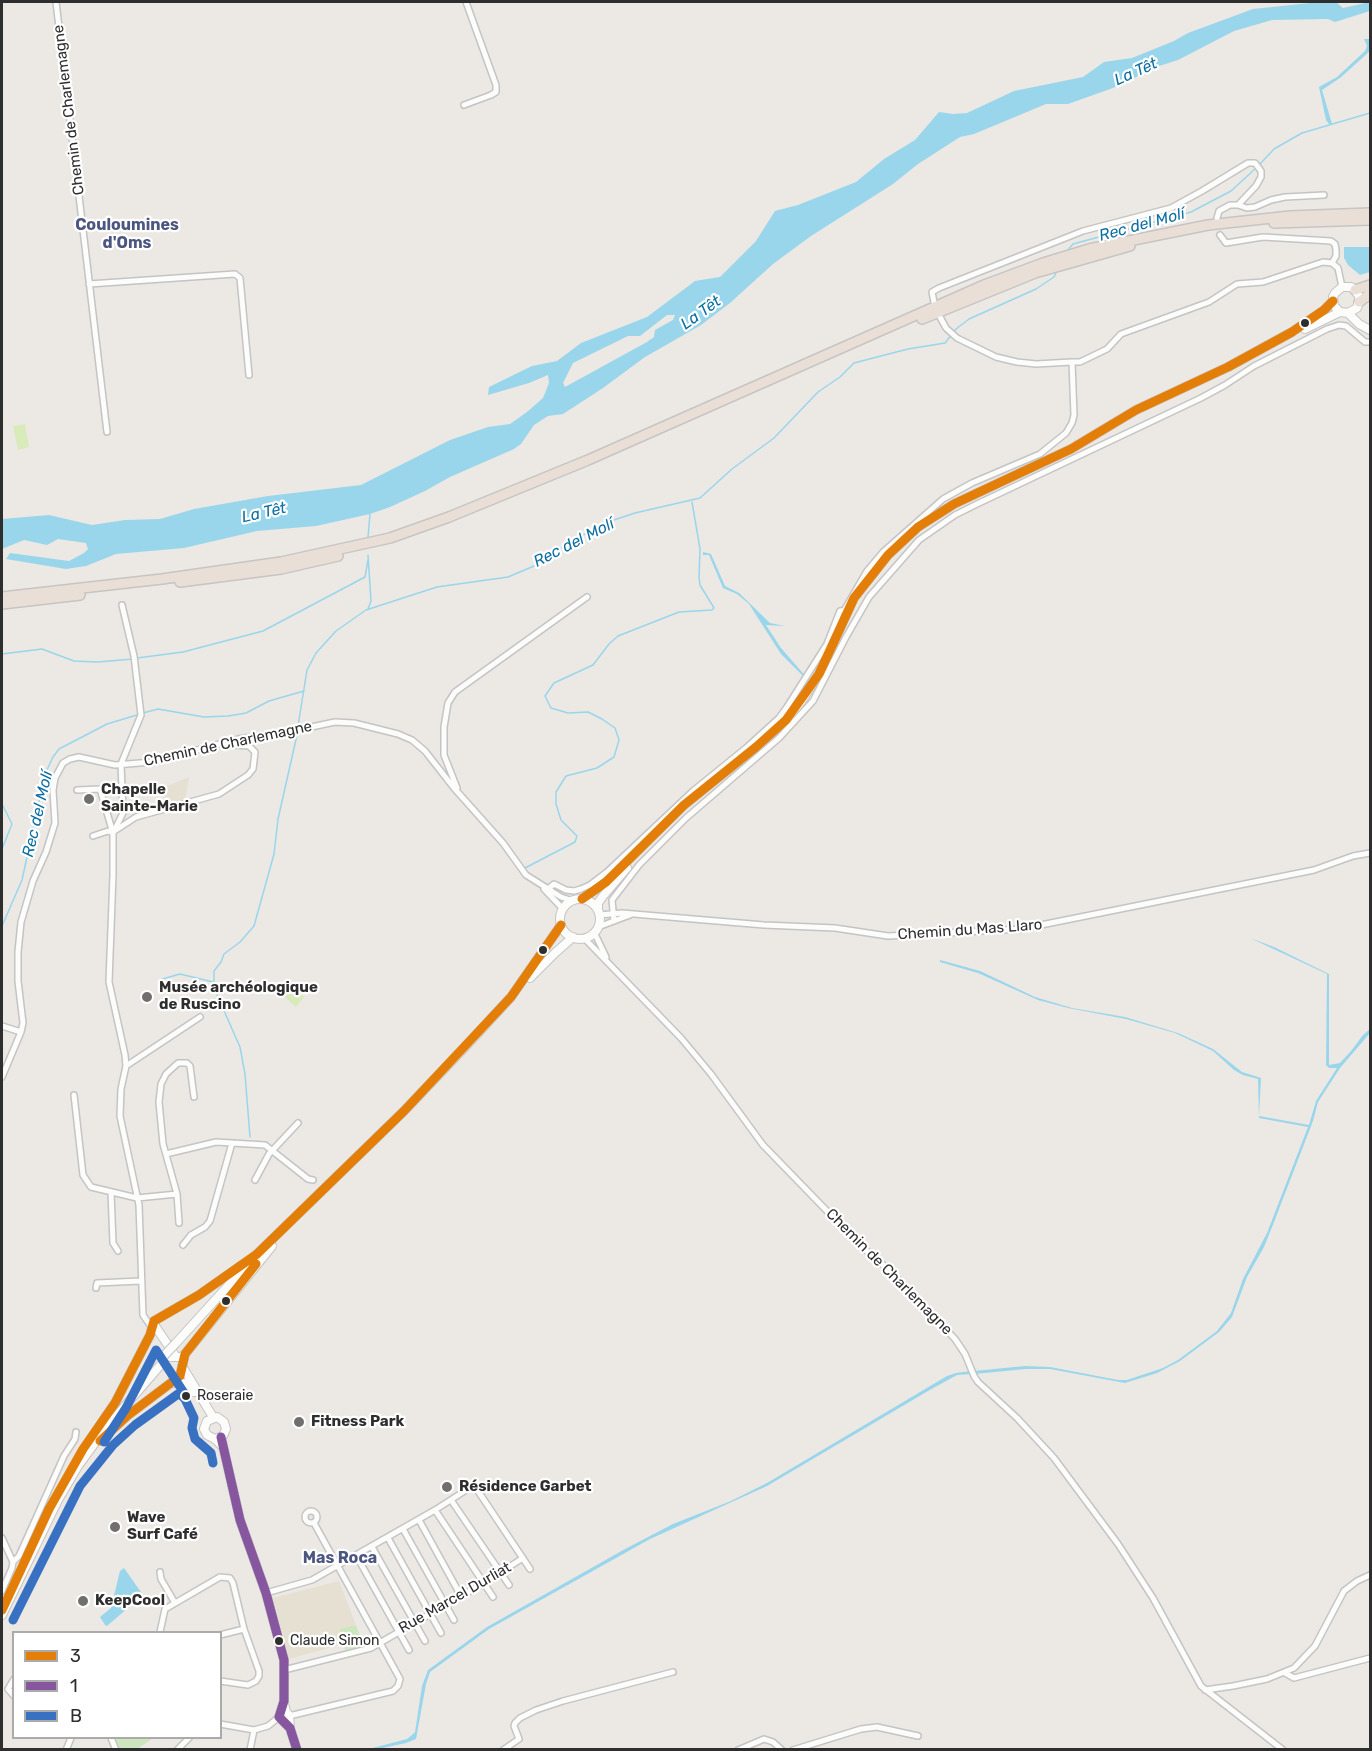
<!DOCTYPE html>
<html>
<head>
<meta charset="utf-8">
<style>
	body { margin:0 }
	#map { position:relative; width:1372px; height:1751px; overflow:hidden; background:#ece8e4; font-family:Rubik,sans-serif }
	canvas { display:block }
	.frame { position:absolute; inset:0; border:3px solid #2e2e2e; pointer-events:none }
	.legend { position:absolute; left:12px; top:1631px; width:210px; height:108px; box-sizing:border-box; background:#fff; border:2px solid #ababab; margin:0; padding:8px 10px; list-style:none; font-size:18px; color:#2e2e2e }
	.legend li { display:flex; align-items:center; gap:12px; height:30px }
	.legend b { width:30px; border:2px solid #ababab }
</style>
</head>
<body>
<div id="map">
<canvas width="1372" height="1751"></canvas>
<div class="frame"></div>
<ul class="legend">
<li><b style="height:8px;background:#e37f08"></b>3</li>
<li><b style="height:8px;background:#86569e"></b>1</li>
<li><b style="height:8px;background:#3871c2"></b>B</li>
</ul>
</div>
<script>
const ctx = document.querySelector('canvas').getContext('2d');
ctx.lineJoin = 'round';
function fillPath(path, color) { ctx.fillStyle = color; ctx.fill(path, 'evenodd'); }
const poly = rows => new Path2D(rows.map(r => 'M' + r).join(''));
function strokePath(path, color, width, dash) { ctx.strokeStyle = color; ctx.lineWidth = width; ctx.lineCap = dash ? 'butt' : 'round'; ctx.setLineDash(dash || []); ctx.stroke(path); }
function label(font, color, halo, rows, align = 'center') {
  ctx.font = font + ' Rubik,sans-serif'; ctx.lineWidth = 4.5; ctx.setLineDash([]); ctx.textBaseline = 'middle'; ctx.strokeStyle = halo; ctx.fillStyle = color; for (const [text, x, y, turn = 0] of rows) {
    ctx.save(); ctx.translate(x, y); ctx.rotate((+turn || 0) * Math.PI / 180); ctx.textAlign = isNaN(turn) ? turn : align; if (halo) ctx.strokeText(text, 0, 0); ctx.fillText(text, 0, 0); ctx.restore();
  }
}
fillPath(poly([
	[189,777,185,801,167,806,164,804,165,787],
	[339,1581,356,1625,339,1629,343,1644,289,1659,273,1598]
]), '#e6e0d3');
fillPath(poly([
	[356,1625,364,1646,345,1650,339,1629],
	[115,1738,153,1738,136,1750,119,1749]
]), '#cee6be');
fillPath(poly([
	[25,424,29,447,18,450,13,426],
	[286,982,304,997,296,1007,278,991]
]), '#d9eabb');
fillPath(poly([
	[1320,2,1336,2,1343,8,1370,2,1370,11,1335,22,1328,19,1272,20,1234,31,1178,60,1159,66,1113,88,1068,104,1046,104,974,134,960,137,918,164,893,184,811,236,773,264,730,303,701,325,645,357,603,388,563,414,548,416,534,425,521,444,514,449,450,477,425,491,390,507,370,514,316,526,257,531,184,548,116,554,86,566,66,569,6,559,10,553,69,561,84,553,88,549,86,543,58,539,47,545,24,540,2,549,2,519,49,515,92,525,125,520,160,519,194,509,268,496,361,485,450,440,488,427,510,424,527,412,543,398,549,383,548,375,529,383,488,395,489,387,532,366,557,361,581,343,647,317,695,281,720,277,756,241,775,211,798,205,856,182,884,159,915,140,939,112,953,114,967,113,1014,91,1083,77,1104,62,1132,58,1174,41,1188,33,1253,9],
	[667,315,675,315,673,320,655,330,654,337,647,342,565,387,563,383,573,363,628,336,640,336],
	[1364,39,1369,39,1370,51,1340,78,1322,90,1332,124,1329,124,1326,120,1319,87,1337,77,1365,51,1367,46],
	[1344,247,1370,247,1370,272,1360,275,1348,265,1344,258],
	[703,552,711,554,725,586,739,593,770,623,785,626,766,625,781,648,808,679,807,680,781,654,749,604,737,594,723,588,709,555,703,555],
	[1250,938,1274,947,1329,974,1329,1065,1340,1063,1351,1051,1363,1035,1370,1029,1370,1033,1340,1068,1318,1102,1313,1121,1274,1222,1264,1247,1247,1277,1232,1317,1219,1332,1180,1361,1157,1373,1125,1383,1050,1369,1026,1369,974,1374,974,1371,1025,1366,1050,1367,1118,1380,1127,1380,1163,1368,1178,1360,1217,1331,1231,1313,1243,1279,1267,1233,1308,1127,1259,1118,1258,1079,1243,1075,1234,1070,1213,1051,1175,1033,1126,1019,1068,1008,1038,1000,978,973,940,962,940,960,980,971,1035,997,1072,1008,1125,1017,1178,1033,1213,1049,1242,1072,1261,1078,1259,1116,1309,1125,1316,1101,1337,1068,1329,1068,1326,1065,1327,974],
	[971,1371,972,1374,957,1375,928,1391,767,1486,650,1539,489,1629,430,1672,426,1684,416,1739,406,1743,378,1749,365,1750,407,1739,412,1735,415,1732,422,1686,428,1670,487,1627,625,1549,673,1524,731,1501,767,1483,947,1376,956,1373],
	[124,1568,143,1595,107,1626,105,1625,100,1617,111,1608,120,1571]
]), '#99d6ec');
strokePath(poly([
	[1259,165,1274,149,1302,133,1370,113],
	[1068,250,1073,244,1191,212,1231,191,1256,168],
	[368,537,370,514],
	[368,555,371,601,368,609],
	[2,654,42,649,74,661,97,662,133,659],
	[137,658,183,652,263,631,365,577,368,560],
	[143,713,158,709,204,717,228,716,246,713,269,701,304,691],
	[298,726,307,670,316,653,336,631,366,610,437,587,508,577,534,566,575,539,614,520,635,513,700,498,732,469,774,438,818,392,840,377,854,363,908,349,945,343,956,329,969,319,1036,289,1054,277,1056,273],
	[2,804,12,824,2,849],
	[525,868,575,842,577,836,561,820,556,804,556,792,566,776,597,768,614,757,619,740,615,728,602,719,588,712,568,713,551,708,545,696,554,683,593,665,609,644,618,636,679,612,712,610,714,608,700,585,699,578,700,549,692,502],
	[2,926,22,880,45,774,53,757,59,749,107,724,137,715],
	[159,980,180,974,213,982],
	[250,1137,245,1074,240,1047,214,988,214,971,221,962,224,954,240,942,254,926,274,854,278,819,297,735]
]), '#99d6ec', 1.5);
const street = poly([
	[56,2,107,432],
	[464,105,491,95,496,92,496,85,466,2],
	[1238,205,1247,208,1255,207,1271,200,1285,197,1324,195],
	[1220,235,1226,243,1263,237,1331,241,1335,244,1336,250,1336,256,1332,263],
	[89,284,235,274,240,278,249,375],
	[934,302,932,292,939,288,1083,231,1171,208,1202,191,1248,163,1255,163,1261,171,1261,177,1256,186,1238,205,1230,205,1219,211,1217,218],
	[940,317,946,328,957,338,996,357,1017,362,1036,364,1072,362],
	[845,609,867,571,883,552,943,499,972,483,1040,454,1066,433,1072,423,1074,415,1072,362,1080,362,1107,349,1121,334,1209,302,1237,284,1263,282,1323,262,1332,263,1338,268,1342,287],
	[457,788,444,755,444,727,448,703,455,692,587,597],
	[77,790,100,789,113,833,113,875,109,982,125,1055,126,1066,121,1089,120,1116,139,1205,143,1315,152,1328],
	[116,830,136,817,219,794,248,775,253,769,255,752,249,746,232,745,230,741],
	[113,833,123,813,121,764,141,715,134,656,122,605],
	[93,836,108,831,113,833],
	[544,889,563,909],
	[547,890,554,884,566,890,574,891,581,889,590,885,607,872,693,791,746,748,779,718,787,707,827,644,840,611,847,610],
	[599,915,622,913,764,925,835,928,888,936,1021,929,1314,870,1353,856,1370,853],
	[614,921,612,900,639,865,686,818,779,738,813,701,846,637,869,597,919,540,955,515,977,504,1201,398,1225,385,1254,366,1327,329,1339,325,1346,326,1365,342,1370,342],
	[598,927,630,915],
	[594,932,606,957],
	[584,938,681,1038,711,1074,763,1145,859,1244,890,1271,955,1339,965,1354,974,1376,978,1382,1017,1418,1054,1458,1118,1544,1153,1598,1201,1686,1283,1750],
	[2,1026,21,1032],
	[126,1066,200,1017],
	[2,1077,21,1032,23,1023,18,981,18,952,21,922,33,881,46,852,55,823,53,790,55,778,63,763,70,759,79,757,115,765,152,762,238,739,297,730,335,722,354,723,398,734,412,740,425,751,454,788,503,843,526,875,561,897,573,901],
	[74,1095,83,1175,91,1187,137,1198,177,1194],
	[166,1154,216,1142,265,1145,308,1179,313,1180],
	[255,1180,269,1154,298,1123],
	[111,1192,113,1243,118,1251],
	[179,1223,177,1194,163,1144,159,1102,161,1084,166,1074,178,1063,187,1063,190,1066,194,1097],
	[183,1245,191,1235,205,1227,210,1221,232,1143],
	[96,1288,97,1283,141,1281],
	[451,1500,509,1585],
	[435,1510,493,1597],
	'305 1517a6 6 0 1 1 12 0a6 6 0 1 1-12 0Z',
	[419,1520,461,1596],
	[403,1529,454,1620],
	[2,1538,13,1562,12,1568,2,1591],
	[388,1538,441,1633],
	[372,1547,425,1641],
	[356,1555,409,1650],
	[13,1562,19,1556,64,1456,75,1439,76,1432],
	[160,1572,161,1579,175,1603],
	[266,1593,312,1580,435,1510,474,1485,530,1569],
	[160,1632,165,1609,220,1577,230,1578,233,1583,244,1629,259,1671,259,1676,256,1681,248,1685,220,1681],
	[220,1635,244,1629],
	[284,1670,371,1648,484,1583,523,1558],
	[1285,1673,1294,1678,1370,1658],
	[14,1679,8,1689,14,1696],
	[1205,1690,1233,1686,1267,1679,1294,1668,1315,1646,1344,1591,1357,1581,1370,1575],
	[289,1716,393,1691,398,1686,400,1679,314,1523],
	[220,1724,254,1730,268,1726,279,1717],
	[111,1738,116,1750],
	[66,1750,71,1738],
	[177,1750,189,1738],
	[250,1750,254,1730],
	[503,1750,519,1739,514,1726,515,1723,520,1718,536,1710,563,1701,673,1672],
	[738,1750,764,1739,773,1742,782,1750],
	[793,1750,861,1729,877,1727,918,1736]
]);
const secondary = poly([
	[1348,313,1357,308,1360,298,1355,290,1351,287,1342,287,1335,293,1333,297,1334,306,1340,312,1348,313,1359,324,1370,330],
	[1305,329,1340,312],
	[582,899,606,882,684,805,756,747,786,720,800,703,819,674,854,598,888,555,918,527,954,504,1071,449,1136,410,1228,367,1292,332,1324,310,1333,301],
	'560 919a20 20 0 1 1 40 0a20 20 0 1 1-40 0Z',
	[598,910,598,903,603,896,627,868],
	[530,978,555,953,573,937],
	[153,1323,174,1354],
	[176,1343,257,1254,404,1111,467,1045,511,997,561,925],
	[171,1357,181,1357,185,1354,272,1246],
	[182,1366,213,1417],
	[173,1383,180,1382,187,1384,194,1392],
	[221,1437,240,1520,266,1593,284,1660,284,1701,279,1717,290,1728],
	[103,1438,127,1416,180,1376,185,1354],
	[215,1439,223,1436,226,1429,224,1422,217,1417,207,1421,204,1429,207,1435,215,1439,222,1446],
	[90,1440,115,1403,150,1335,154,1321,199,1295,242,1265],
	[2,1615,58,1500,78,1466,106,1428,164,1361],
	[284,1703,286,1712,289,1715,290,1728,297,1750]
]);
const highway = poly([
	[1274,223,1370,220],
	[1355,290,1370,285],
	[1359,302,1370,294],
	[922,319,1035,273,1130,246],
	[180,582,281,569,338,556],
	[2,597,162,579,281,562,390,538,449,517,588,460,984,285,1043,263,1089,249,1208,225,1290,216,1370,213],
	[2,604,80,595]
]);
strokePath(street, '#c5c4c5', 8);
strokePath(secondary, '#c5c4c5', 10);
strokePath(highway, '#c6c5c4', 12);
strokePath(street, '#fcfcfb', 5);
strokePath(secondary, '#fcfcfb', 8);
strokePath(highway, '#eadfd6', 9);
const secondaryBridge = poly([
	[161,1359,176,1343]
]);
strokePath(secondaryBridge, '#c5c4c5', 10, []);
strokePath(secondaryBridge, '#fcfcfb', 8);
strokePath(poly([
	[582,899,606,882,684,805,756,747,786,720,819,674,854,598,888,555,918,527,954,504,1071,449,1136,410,1228,367,1292,332,1324,310,1333,301],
	[100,1441,127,1416,180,1376,185,1354,256,1264],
	[2,1610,49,1509,83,1449,115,1403,150,1335,154,1321,199,1295,257,1254,404,1111,511,997,561,925]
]), '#e37f08', 9);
strokePath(poly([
	[221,1437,240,1520,266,1593,284,1660,284,1701,279,1717,290,1728,297,1750]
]), '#86569e', 9);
strokePath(poly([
	[104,1442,126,1408,156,1350,186,1396],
	[13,1620,80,1486,113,1445,135,1425,178,1394,181,1395,185,1399,194,1418,192,1428,195,1439,211,1453,213,1463]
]), '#3871c2', 9);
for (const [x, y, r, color] of [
	[1305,323,5,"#2e2e2e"],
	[89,799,6,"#706f6e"],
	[543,950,5,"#2e2e2e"],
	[147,997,6,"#706f6e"],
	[226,1301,5,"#2e2e2e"],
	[186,1396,5,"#2e2e2e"],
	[299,1422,6,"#706f6e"],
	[447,1487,6,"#706f6e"],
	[115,1527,6,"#706f6e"],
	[83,1601,6,"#706f6e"],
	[279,1641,5,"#2e2e2e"]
]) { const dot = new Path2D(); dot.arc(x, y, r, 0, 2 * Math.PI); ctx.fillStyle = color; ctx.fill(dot); strokePath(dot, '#fff', 2); }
label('14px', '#2e2e2e', '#fff', [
	["Roseraie",197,1396],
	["Claude Simon",290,1641]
], 'left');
label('15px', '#2e2e2e', '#fff', [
	["Chemin de Charlemagne",69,110,-97],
	["Chemin de Charlemagne",228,744,-12],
	["Chemin du Mas Llaro",970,930,-4],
	["Chemin de Charlemagne",889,1272,45],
	["Rue Marcel Durliat",455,1598,-30]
]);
label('bold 15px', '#2e2e2e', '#fff', [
	["Chapelle",101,790],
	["Sainte-Marie",101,807],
	["Musée archéologique",159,988],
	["de Ruscino",159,1005],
	["Fitness Park",311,1422],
	["Résidence Garbet",459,1487],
	["Wave",127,1518],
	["Surf Café",127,1535],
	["KeepCool",95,1601]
], 'left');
label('italic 16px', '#0d6fa3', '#fff', [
	["La Têt",1136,72,-24],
	["Rec del Molí",1142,225,-15],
	["La Têt",701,313,-36],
	["La Têt",264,513,-13],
	["Rec del Molí",574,543,-27],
	["Rec del Molí",38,814,-77]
]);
label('bold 16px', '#4d5680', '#fff', [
	["Couloumines",127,225],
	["d'Oms",127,243],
	["Mas Roca",340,1558]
]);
</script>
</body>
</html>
